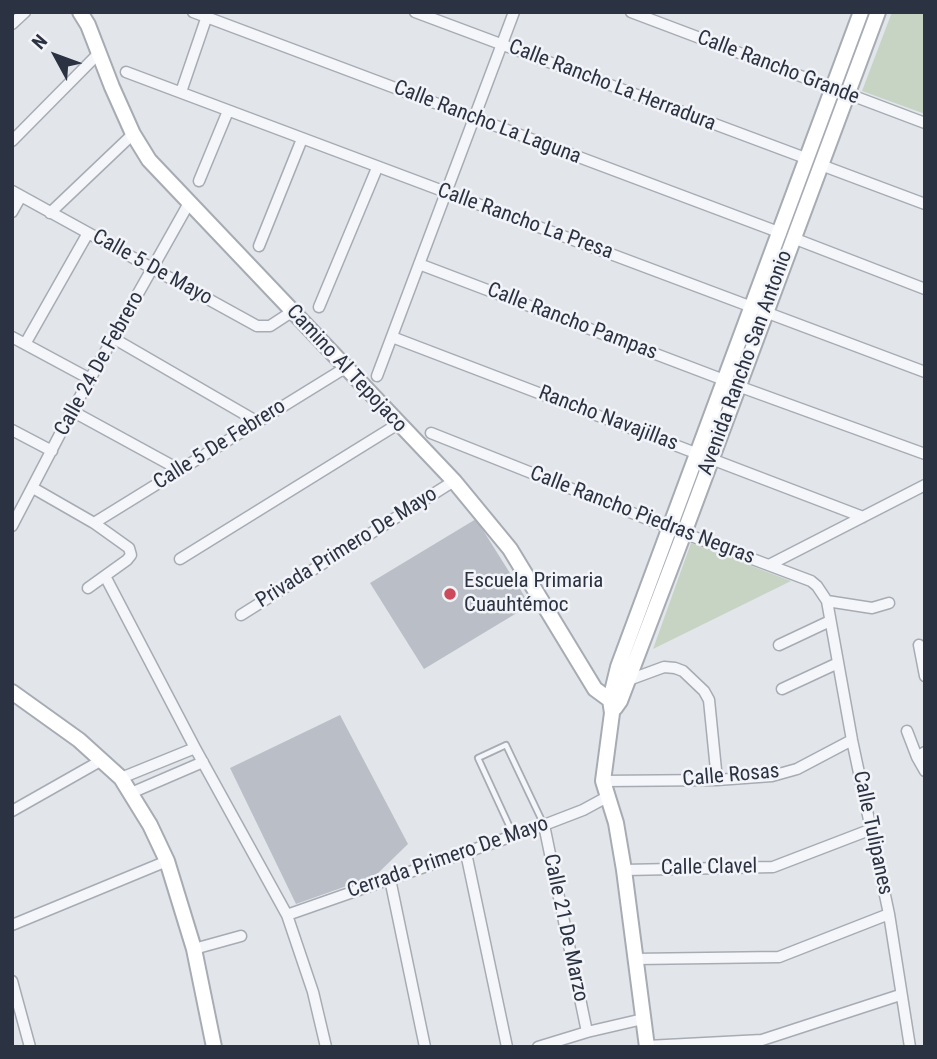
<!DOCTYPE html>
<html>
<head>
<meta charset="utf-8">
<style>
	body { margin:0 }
	#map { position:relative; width:937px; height:1059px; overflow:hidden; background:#e2e5ea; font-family:"Roboto Condensed",sans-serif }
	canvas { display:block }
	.frame { position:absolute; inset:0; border:14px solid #2b3242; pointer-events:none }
	.north { position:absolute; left:21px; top:21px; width:70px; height:70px; -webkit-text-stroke:5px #f2f4f8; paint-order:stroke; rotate:311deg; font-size:19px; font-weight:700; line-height:28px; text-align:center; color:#2b3242 }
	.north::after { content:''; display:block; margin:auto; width:24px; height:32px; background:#2b3242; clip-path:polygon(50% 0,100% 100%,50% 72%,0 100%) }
</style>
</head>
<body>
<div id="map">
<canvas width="937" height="1059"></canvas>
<div class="frame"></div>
<div class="north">N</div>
</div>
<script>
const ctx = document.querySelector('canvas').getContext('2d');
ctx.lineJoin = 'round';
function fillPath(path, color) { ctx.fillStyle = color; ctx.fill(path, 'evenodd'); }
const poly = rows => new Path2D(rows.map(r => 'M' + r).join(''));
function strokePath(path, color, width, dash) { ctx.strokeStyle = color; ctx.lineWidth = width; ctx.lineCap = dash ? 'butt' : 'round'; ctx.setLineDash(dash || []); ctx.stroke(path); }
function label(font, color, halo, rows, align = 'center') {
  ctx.font = font + ' "Roboto Condensed",sans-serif'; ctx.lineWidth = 5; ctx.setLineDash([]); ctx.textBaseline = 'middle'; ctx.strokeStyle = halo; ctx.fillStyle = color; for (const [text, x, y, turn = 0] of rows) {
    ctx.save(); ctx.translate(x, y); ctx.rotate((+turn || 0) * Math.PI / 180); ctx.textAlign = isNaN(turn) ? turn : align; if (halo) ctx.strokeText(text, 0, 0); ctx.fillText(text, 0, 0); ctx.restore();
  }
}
fillPath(poly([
	[892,12,925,12,925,114,862,91],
	[691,543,791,581,653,649]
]), '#c7d4c4');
fillPath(poly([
	[476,519,530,605,424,669,370,583],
	[340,715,408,844,375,876,296,904,230,768]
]), '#babec7');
const lane = poly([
	[513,834,478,758,506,745,543,823]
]);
const street = poly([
	[193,12,781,233],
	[415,12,808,159],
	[631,12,925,123],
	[12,24,25,12],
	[126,72,925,372],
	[181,92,208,13],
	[12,141,99,53],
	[821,165,925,204],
	[199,181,228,111],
	[12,191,257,326,270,326,293,311],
	[12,212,21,196],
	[50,213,133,134],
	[793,238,925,289],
	[259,246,302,139],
	[419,264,724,380],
	[319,307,377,168],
	[12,337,90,379],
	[392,337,863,517],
	[113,338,258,422],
	[25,344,88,233],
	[377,376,514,12],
	[738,386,925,454],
	[72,411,180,470],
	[12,430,52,451],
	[431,433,670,528,811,581,817,586,827,601,852,740,889,914,910,1047],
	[33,488,94,523,129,548,131,555,127,560,88,588],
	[94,523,345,368],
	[12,526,72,411,189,203],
	[180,559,398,424],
	[769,565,925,485],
	[105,576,195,748,287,915,313,992,326,1047],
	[827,601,872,608,889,603],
	[241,615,454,481],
	[779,645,830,621],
	[919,645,925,676],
	[626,681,664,667,675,668,683,671,704,691,709,700,717,780],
	[782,689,838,663],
	[907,731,917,757,925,752],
	[917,757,925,771],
	[121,778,195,748],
	[603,781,717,780,772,776,797,769,852,740],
	[131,793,203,762],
	[12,811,102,760],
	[544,825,587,1032],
	[466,853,507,1047],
	[624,870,773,867,872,829],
	[390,879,425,1047],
	[287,915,544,825,583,810,607,797],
	[12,925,167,861],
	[194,949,241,936],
	[635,959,779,957,889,914],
	[12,981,30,1047],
	[647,1046,762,1040,900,995],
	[538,1047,587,1032,643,1019]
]);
const secondary = poly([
	[80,12,88,25,112,87,133,134,149,160,454,481,510,549,595,689,610,700,618,701],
	[12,692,79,740,121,778,150,825,167,861,194,949,214,1047],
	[615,708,620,701,684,533,878,12],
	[647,1047,624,870,616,823,603,781,612,713,610,700,618,667,861,12]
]);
strokePath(lane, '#a7acb4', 8);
strokePath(street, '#a7acb4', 13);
strokePath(secondary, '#a7acb4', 18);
strokePath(lane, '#f5f6f9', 4.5);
strokePath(street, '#f5f6f9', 10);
strokePath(secondary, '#fff', 14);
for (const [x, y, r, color] of [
	[450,594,7,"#cb4b5a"]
]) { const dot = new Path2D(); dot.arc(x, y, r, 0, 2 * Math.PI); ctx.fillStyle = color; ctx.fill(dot); strokePath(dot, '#f2f4f8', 2.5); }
label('21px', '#2b3242', '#f2f4f8', [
	["Calle Rancho Grande",778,68,21],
	["Calle Rancho La Herradura",612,86,21],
	["Calle Rancho La Laguna",487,123,21],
	["Calle Rancho La Presa",525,222,20],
	["Calle 5 De Mayo",152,268,29],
	["Calle Rancho Pampas",572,322,21],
	["Avenida Rancho San Antonio",746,363,-70],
	["Calle 24 De Febrero",100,364,-61],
	["Camino Al Tepojaco",346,369,47],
	["Rancho Navajillas",608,419,21],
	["Calle 5 De Febrero",220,445,-32],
	["Calle Rancho Piedras Negras",642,516,21],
	["Privada Primero De Mayo",347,548,-32],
	["Calle Rosas",731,776,-5],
	["Calle Tulipanes",872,833,78],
	["Cerrada Primero De Mayo",448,858,-19],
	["Calle Clavel",709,868,-1],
	["Calle 21 De Marzo",565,928,78]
]);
label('21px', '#2b3242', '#f2f4f8', [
	["Escuela Primaria",464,582],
	["Cuauhtémoc",464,606]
], 'left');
</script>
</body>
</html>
